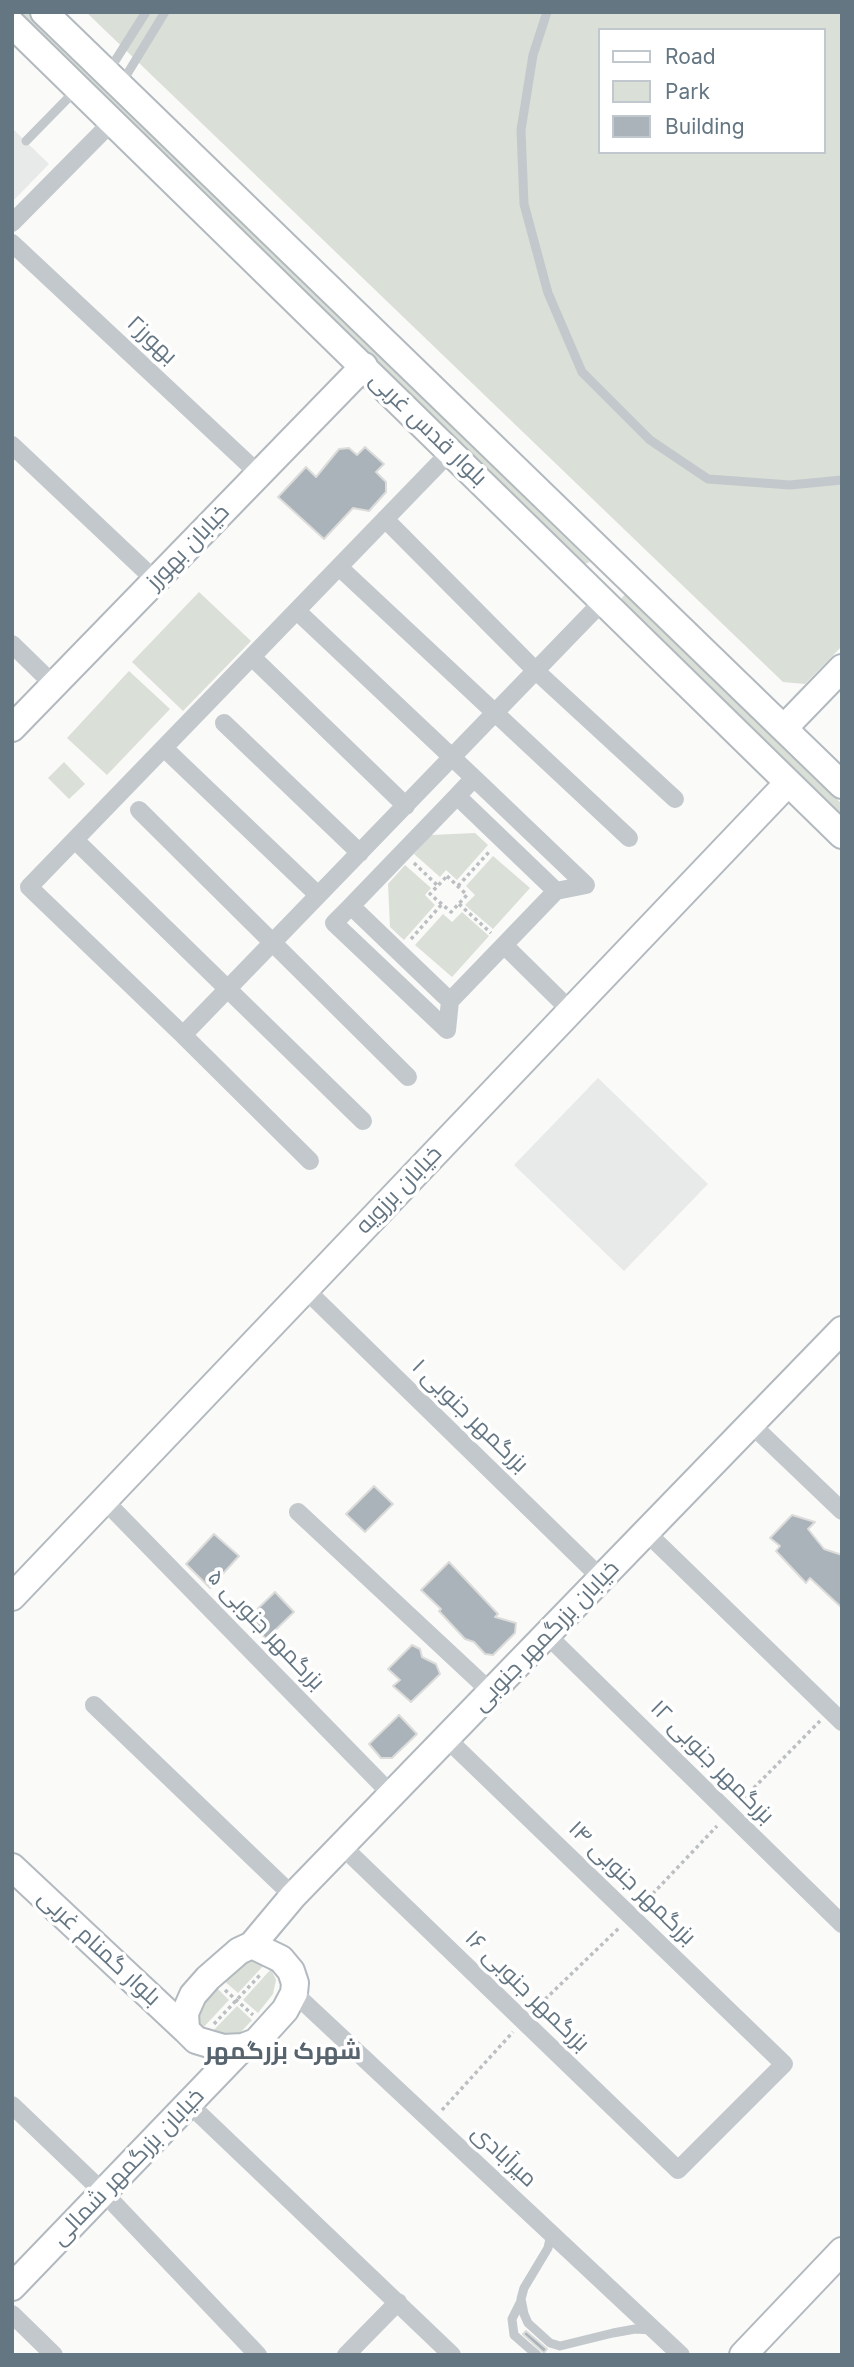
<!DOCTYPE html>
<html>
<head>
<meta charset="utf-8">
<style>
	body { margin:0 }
	#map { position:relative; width:854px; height:2367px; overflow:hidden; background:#fafaf8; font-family:Inter,sans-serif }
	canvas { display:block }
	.frame { position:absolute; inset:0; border:14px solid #657683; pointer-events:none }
	.legend { position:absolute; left:598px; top:28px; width:228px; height:126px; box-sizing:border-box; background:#fff; border:2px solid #c1c8cd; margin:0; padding:9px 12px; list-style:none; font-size:21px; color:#657683 }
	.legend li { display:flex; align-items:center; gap:14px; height:35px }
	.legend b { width:35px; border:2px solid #c1c8cd }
</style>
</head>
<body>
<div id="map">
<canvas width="854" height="2367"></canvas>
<div class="frame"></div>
<ul class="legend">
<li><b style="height:9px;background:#fff"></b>Road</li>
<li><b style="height:19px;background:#dadfd7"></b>Park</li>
<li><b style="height:19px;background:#aab3b9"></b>Building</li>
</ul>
</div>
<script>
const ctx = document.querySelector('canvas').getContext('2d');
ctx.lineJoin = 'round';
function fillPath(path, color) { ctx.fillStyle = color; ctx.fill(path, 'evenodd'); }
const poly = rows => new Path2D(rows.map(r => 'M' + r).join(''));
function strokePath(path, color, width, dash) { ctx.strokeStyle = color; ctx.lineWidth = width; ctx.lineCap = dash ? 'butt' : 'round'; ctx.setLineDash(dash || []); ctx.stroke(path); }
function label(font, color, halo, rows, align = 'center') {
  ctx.font = font + ' Inter,Cairo,sans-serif'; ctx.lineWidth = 7; ctx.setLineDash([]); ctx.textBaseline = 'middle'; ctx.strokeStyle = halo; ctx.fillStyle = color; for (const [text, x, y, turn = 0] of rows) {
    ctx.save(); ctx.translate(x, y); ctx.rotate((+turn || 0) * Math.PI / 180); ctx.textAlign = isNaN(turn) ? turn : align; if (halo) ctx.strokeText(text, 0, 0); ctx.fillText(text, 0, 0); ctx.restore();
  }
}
fillPath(poly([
	[12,128,49,164,12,202],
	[598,1078,708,1184,624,1271,514,1165]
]), '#e8e9e9');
fillPath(poly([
	[14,12,28,12,590,562,582,565],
	[86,12,842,12,842,646,805,684,783,682],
	[600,30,824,30,824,152,600,152],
	[199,592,251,641,183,711,132,662],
	[627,592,842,804,842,819,620,600],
	[129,671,170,709,107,775,67,738],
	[64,762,85,784,69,799,48,778],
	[475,833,488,845,457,880,446,870,440,877,414,854,431,835],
	[493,856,530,888,493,929,465,905,475,895,466,886],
	[405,865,431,888,425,895,435,905,404,940,390,927,388,884],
	[462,912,489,936,452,977,415,945,443,914,452,922],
	[248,1959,265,1964,238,1993,222,1979],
	[271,1969,276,1980,273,1994,258,2013,243,2000],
	[215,1986,229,2000,201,2030,197,2022,197,2009],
	[237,2006,252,2020,240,2033,234,2038,207,2037]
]), '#dadfd7');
const building = poly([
	[365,447,384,464,376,472,386,482,386,492,369,511,353,508,324,539,278,497,306,467,316,477,339,449,349,448,357,455,365,447],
	[374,1486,393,1504,365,1532,346,1514,374,1486],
	[792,1515,815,1522,808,1529,824,1549,842,1555,842,1608,810,1578,806,1583,776,1551,780,1546,770,1538,792,1515],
	[214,1534,239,1556,210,1588,186,1564,214,1534],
	[449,1562,498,1614,495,1617,516,1623,515,1633,493,1655,485,1654,474,1642,465,1639,439,1611,441,1609,421,1590,449,1562],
	[275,1592,294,1612,266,1639,246,1620,275,1592],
	[412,1645,420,1649,422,1657,436,1664,440,1674,411,1702,393,1686,400,1680,388,1669,412,1645],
	[399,1715,417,1734,392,1758,381,1758,369,1744,399,1715],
	[526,2331,547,2349,544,2353,523,2334,526,2331]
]);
fillPath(building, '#aab3b9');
strokePath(building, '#dcdcda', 2);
const secondary = poly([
	[44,12,842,785],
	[12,24,842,835],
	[12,728,364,366],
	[784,728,842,668],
	[12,1597,787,784],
	[12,1867,186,2030],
	[252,1945,281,1959,291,1971,295,1983,294,1993,285,2010,256,2042,243,2047,223,2048,196,2040,186,2030,185,2013,193,1995,208,1978,239,1951,252,1945,293,1896,842,1330],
	[12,2287,243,2047],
	[743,2355,842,2251]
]);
strokePath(secondary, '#b3babf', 30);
strokePath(poly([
	[414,863,438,886],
	[447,876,467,895,451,912,430,894,447,876],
	[458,886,489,852],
	[459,904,491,933],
	[411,939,442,904],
	[739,1803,820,1721],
	[643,1904,717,1826],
	[225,1990,253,2015],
	[535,2009,620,1927],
	[214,2024,261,1974],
	[442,2110,513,2032]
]), '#bbbfc2', 3.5, [3.5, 3.5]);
strokePath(poly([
	[547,12,533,55,521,130,524,204,548,293,582,372,650,440,708,479,790,485,842,480],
	[108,72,146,12],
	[121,84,165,12],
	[26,141,77,89],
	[551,2234,548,2248,524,2288,521,2299,524,2314,528,2323,550,2343,560,2346,613,2333,635,2329,652,2330],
	[521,2301,512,2319,514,2335,537,2355]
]), '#c3c8cc', 9);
strokePath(poly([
	[12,223,113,121],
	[12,243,259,474],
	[12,445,156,581],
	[451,451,29,887,183,1035,603,601],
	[385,519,536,671,675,799],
	[339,567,629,838],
	[297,611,474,778,457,796],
	[12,644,54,685],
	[252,657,406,806],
	[224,723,360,853],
	[164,748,318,895],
	[474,778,586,885,556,891],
	[139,810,408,1077],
	[75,840,363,1121],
	[351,906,334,923,447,1030,450,1001],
	[504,945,450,1001,351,906,457,796,556,891,504,945,570,1010],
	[183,1035,310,1161],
	[305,1289,601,1578],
	[751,1424,842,1511],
	[104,1500,392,1795],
	[298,1512,491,1692],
	[646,1532,842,1722],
	[547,1635,842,1924],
	[94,1705,293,1896],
	[342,1846,678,2170,784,2064,446,1738],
	[294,1993,681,2355],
	[188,2103,452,2355],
	[12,2105,104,2193,258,2355],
	[12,2314,54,2355],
	[346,2355,398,2302]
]), '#c3c8cc', 18);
strokePath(secondary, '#fff', 26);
label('23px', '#657683', '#fff', [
	["بهورز۲",152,340,43],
	["بلوار قدس غربی",428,429,44],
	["خیابان بهورز",188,547,-46],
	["خیابان برزویه",399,1190,-46],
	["بزرگمهر جنوبی ۱",470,1416,44],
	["بزرگمهر جنوبی ۵",266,1630,46],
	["خیابان بزرگمهر جنوبی",546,1636,-46],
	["بزرگمهر جنوبی ۱۲",712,1762,45],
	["بزرگمهر جنوبی ۱۴",632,1883,44],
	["بلوار گمنام غربی",99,1948,43],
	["بزرگمهر جنوبی ۱۶",527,1991,44],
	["میرآبادی",504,2156,43],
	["خیابان بزرگمهر شمالی",128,2167,-46]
]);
label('bold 24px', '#57646e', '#fff', [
	["شهرک بزرگمهر",283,2052]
]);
</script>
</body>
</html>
